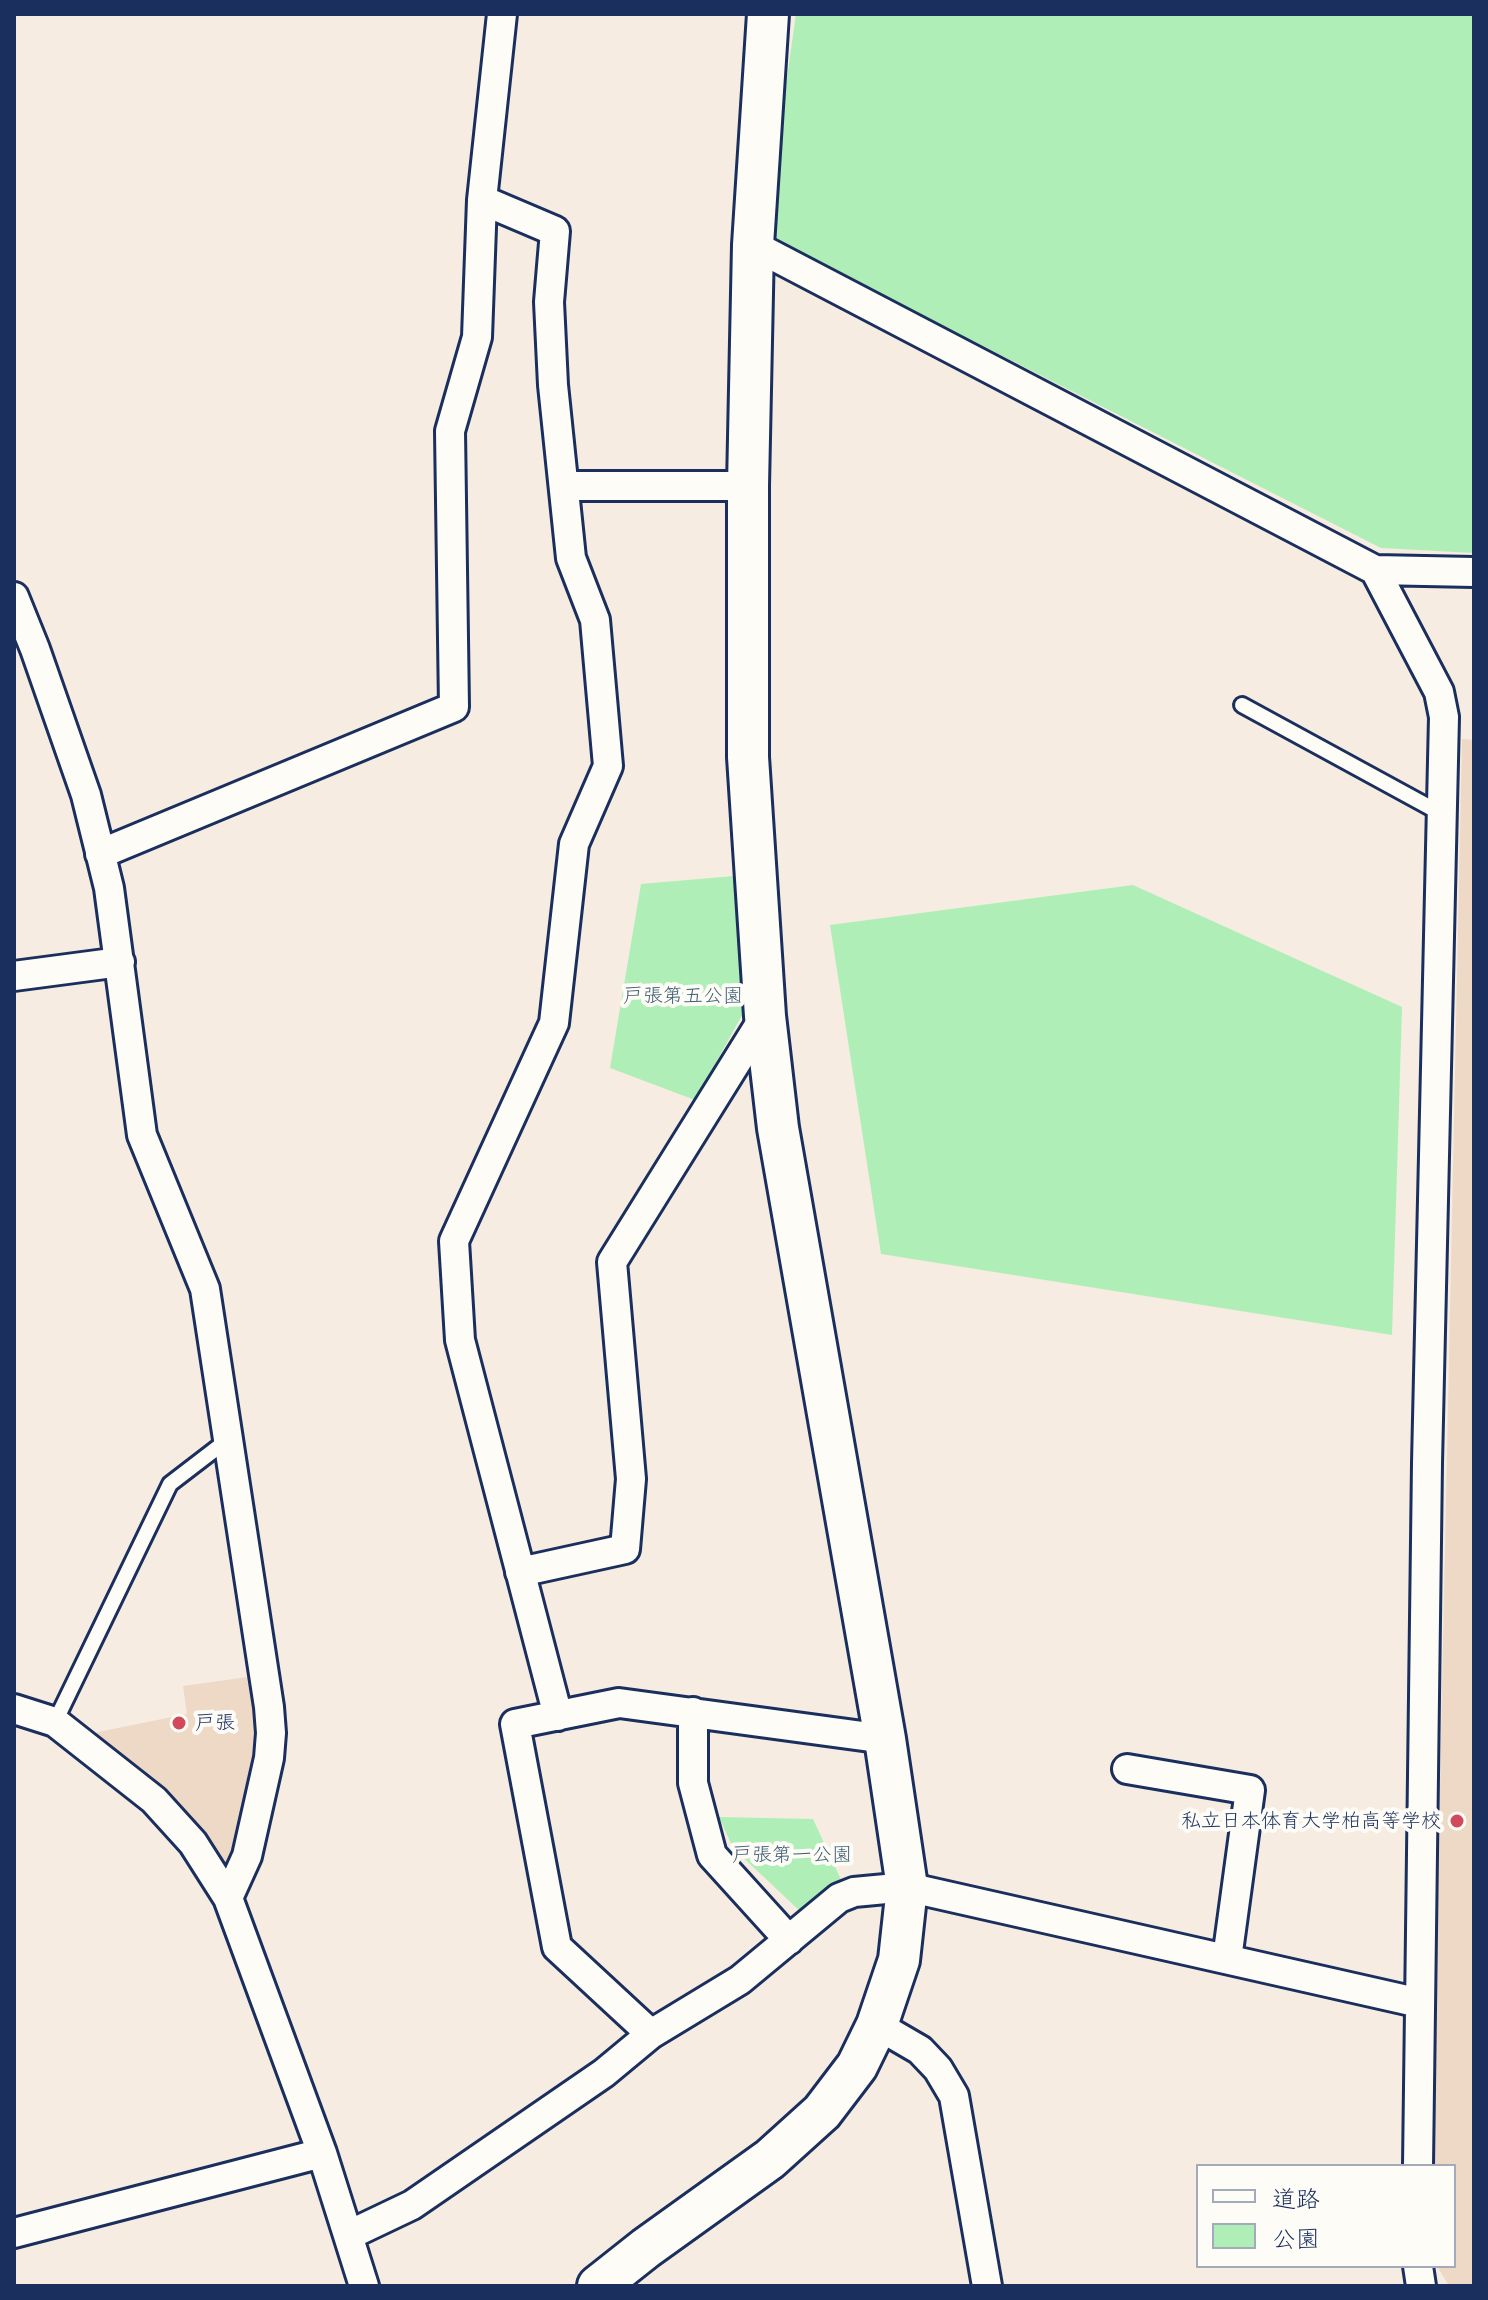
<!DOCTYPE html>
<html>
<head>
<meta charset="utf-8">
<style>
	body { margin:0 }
	#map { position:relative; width:1488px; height:2300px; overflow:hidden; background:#f6ece1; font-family:Delius,"Klee One",sans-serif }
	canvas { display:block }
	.frame { position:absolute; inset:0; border:16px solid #1b2f5e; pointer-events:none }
	.legend { position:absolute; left:1196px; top:2164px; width:260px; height:104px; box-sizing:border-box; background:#fdfcf7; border:2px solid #a3aaba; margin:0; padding:10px 14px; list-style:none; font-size:24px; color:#1b2f5e }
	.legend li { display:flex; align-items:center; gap:16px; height:40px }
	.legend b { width:40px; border:2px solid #a3aaba }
</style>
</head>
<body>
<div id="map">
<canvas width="1488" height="2300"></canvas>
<div class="frame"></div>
<ul class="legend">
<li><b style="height:10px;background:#fdfcf7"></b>道路</li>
<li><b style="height:22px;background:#afefb7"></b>公園</li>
</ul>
</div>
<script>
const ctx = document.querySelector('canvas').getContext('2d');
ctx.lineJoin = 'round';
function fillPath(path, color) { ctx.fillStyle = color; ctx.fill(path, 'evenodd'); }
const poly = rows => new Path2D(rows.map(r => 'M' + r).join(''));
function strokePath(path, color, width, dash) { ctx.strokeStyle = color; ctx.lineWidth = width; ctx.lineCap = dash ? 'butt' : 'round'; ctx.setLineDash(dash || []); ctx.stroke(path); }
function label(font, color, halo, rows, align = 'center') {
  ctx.font = font + ' Delius,"Klee One",sans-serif'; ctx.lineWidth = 8; ctx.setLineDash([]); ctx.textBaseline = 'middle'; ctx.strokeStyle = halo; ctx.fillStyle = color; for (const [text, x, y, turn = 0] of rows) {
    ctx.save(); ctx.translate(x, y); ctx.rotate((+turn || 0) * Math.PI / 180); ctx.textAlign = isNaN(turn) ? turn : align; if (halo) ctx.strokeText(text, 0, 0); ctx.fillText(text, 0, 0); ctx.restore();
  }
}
fillPath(poly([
	[1462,739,1474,740,1474,2286,1449,2286,1437,2266,1454,2266,1454,2166,1432,2166],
	[255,1676,259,1728,249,1786,233,1862,219,1866,167,1794,93,1733,187,1714,183,1686]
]), '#eed9c7');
fillPath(poly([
	[796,14,1474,14,1474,553,1381,548,772,239,773,177],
	[734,876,745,1010,695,1100,610,1068,641,884],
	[1133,885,1402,1007,1392,1335,881,1254,830,925],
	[719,1817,813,1819,843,1884,802,1913,733,1848]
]), '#afefb7');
const lane = poly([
	[1242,705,1442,814],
	[55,1722,170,1484,226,1441]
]);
const street = poly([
	[482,200,555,231,549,302,553,385,571,558,595,620,608,766,574,844,554,1023,454,1241,460,1340,558,1716],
	[753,245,1375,570,1439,692,1444,717,1427,1463,1418,2166],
	[565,486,748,486],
	[1375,570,1474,572],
	[14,597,35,649,86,795,109,888,142,1135,205,1289,269,1707,271,1733,269,1758,247,1856,228,1898],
	[100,854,454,707,450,431,477,337,482,200,502,14],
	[14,976,120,962],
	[520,1572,625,1549,631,1479,612,1262,765,1016],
	[14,1709,55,1722,154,1800,193,1843,228,1898,322,2153,364,2286],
	[693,1712,693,1783,712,1855,789,1940],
	[1127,1769,1250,1790,1227,1959],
	[877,2025,920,2050,938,2069,954,2096,987,2286],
	[651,2034,557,1947,515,1724,619,1703,885,1739],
	[14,2233,322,2153],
	[349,2235,412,2205,604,2073,651,2034,740,1980,839,1898,854,1892,907,1887,1420,2003],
	[1418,2266,1421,2286]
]);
const secondary = poly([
	[598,2286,646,2248,770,2159,822,2112,857,2066,877,2025,899,1960,907,1887,885,1739,778,1128,765,1016,748,757,748,486,753,245,768,14]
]);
strokePath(lane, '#1b2f5e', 20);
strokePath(street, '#1b2f5e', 34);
strokePath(secondary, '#1b2f5e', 46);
strokePath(lane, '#fdfcf7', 14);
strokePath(street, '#fdfcf7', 28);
strokePath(secondary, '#fdfcf7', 40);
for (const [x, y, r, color] of [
	[179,1723,8,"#d1495b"],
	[1457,1821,8,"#d1495b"]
]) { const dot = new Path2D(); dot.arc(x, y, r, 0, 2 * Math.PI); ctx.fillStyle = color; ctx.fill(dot); strokePath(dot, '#fdfcf7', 3); }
label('20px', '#405f74', '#fdfcf7', [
	["戸張第五公園",683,996],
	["戸張第一公園",792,1855]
]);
label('20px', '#1b2f5e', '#fdfcf7', [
	["戸張",195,1723],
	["私立日本体育大学柏高等学校",1441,1821,"right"]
], 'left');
</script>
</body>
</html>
